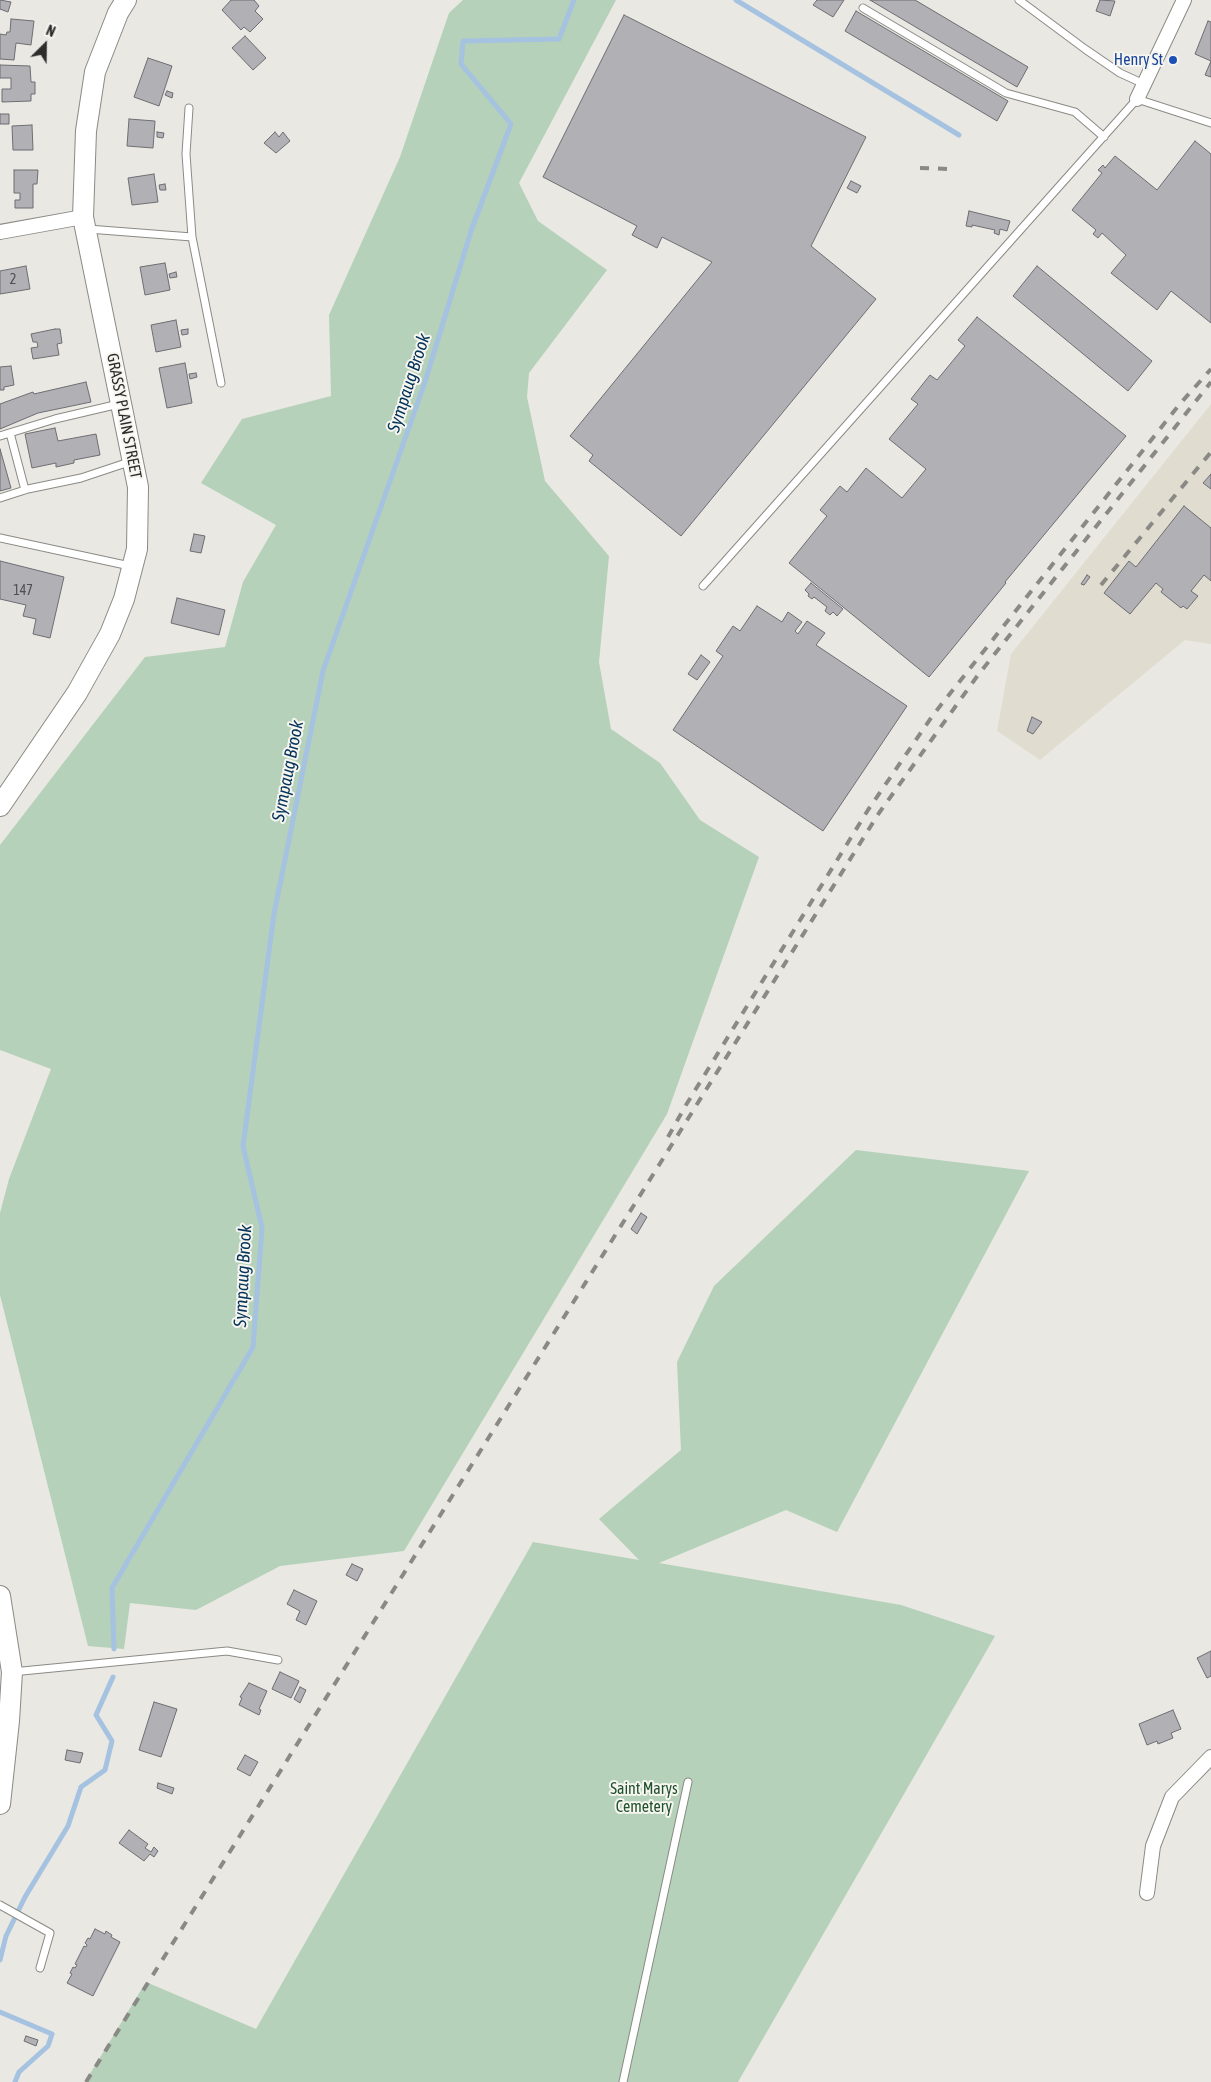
<!DOCTYPE html>
<html>
<head>
<meta charset="utf-8">
<style>
	body { margin:0 }
	#map { position:relative; width:1211px; height:2082px; overflow:hidden; background:#e9e8e3; font-family:"Asap Condensed",sans-serif }
	canvas { display:block }
	.north { position:absolute; left:20px; top:20px; width:50px; height:50px; -webkit-text-stroke:4px #f6f5f0; paint-order:stroke; rotate:23deg; font-size:14px; font-weight:700; line-height:20px; text-align:center; color:#2e2d2b }
	.north::after { content:''; display:block; margin:auto; width:18px; height:22px; background:#2e2d2b; clip-path:polygon(50% 0,100% 100%,50% 72%,0 100%) }
</style>
</head>
<body>
<div id="map">
<canvas width="1211" height="2082"></canvas>
<div class="north">N</div>
</div>
<script>
const ctx = document.querySelector('canvas').getContext('2d');
ctx.lineJoin = 'round';
function fillPath(path, color) { ctx.fillStyle = color; ctx.fill(path, 'evenodd'); }
const poly = rows => new Path2D(rows.map(r => 'M' + r).join(''));
function strokePath(path, color, width, dash) { ctx.strokeStyle = color; ctx.lineWidth = width; ctx.lineCap = dash ? 'butt' : 'round'; ctx.setLineDash(dash || []); ctx.stroke(path); }
function label(font, color, halo, rows, align = 'center') {
  ctx.font = font + ' "Asap Condensed",sans-serif'; ctx.lineWidth = 4; ctx.setLineDash([]); ctx.textBaseline = 'middle'; ctx.strokeStyle = halo; ctx.fillStyle = color; for (const [text, x, y, turn = 0] of rows) {
    ctx.save(); ctx.translate(x, y); ctx.rotate((+turn || 0) * Math.PI / 180); ctx.textAlign = isNaN(turn) ? turn : align; if (halo) ctx.strokeText(text, 0, 0); ctx.fillText(text, 0, 0); ctx.restore();
  }
}
fillPath(poly([
	[1211,404,1211,644,1185,640,1040,760,997,731,1011,654]
]), '#e0ddd0');
fillPath(poly([
	[463,0,616,0,519,183,538,221,607,270,529,373,527,397,545,481,609,556,599,662,611,729,660,763,700,820,759,857,667,1114,404,1551,280,1566,196,1610,130,1603,124,1649,88,1646,0,1295,0,1213,9,1179,51,1069,0,1050,0,845,145,657,225,647,243,582,276,525,201,483,242,419,331,396,329,315,400,157,449,13],
	[856,1150,1029,1171,837,1532,786,1510,659,1563,901,1605,995,1636,738,2082,85,2082,146,1982,256,2029,533,1542,639,1560,599,1519,681,1450,677,1362,714,1286]
]), '#b5d1b9');
strokePath(poly([
	[736,0,959,135],
	[114,1649,112,1588,253,1347,262,1228,243,1146,274,914,323,671,425,382,471,231,511,124,461,64,463,41,559,39,574,0],
	[0,1960,6,1936,25,1897,68,1826,81,1787,105,1770,112,1741,96,1715,113,1677],
	[0,2012,52,2034,48,2046,19,2072,15,2082]
]), '#a5c2e0', 5);
const building = poly([
	[0,0,11,2,8,12,0,9,0,0],
	[231,0,254,0,259,6,255,11,263,19,250,32,244,27,241,30,222,10,231,0],
	[817,0,844,0,833,17,813,5,817,0],
	[870,0,915,0,1028,67,1017,87,870,0],
	[1100,0,1115,1,1110,16,1096,11,1100,0],
	[856,11,1008,101,997,121,845,31,856,11],
	[624,15,866,137,811,246,876,299,681,536,589,461,593,455,570,436,712,262,662,237,657,248,632,235,637,226,543,177,624,15],
	[11,19,34,21,31,45,16,43,14,60,0,59,0,34,6,35,7,32,10,32,11,19],
	[1208,21,1211,22,1211,77,1205,75,1211,61,1195,54,1208,21],
	[245,36,266,58,253,70,232,48,245,36],
	[148,58,172,66,159,106,134,97,148,58],
	[0,65,30,66,31,82,35,82,35,94,31,94,31,101,2,102,2,89,11,89,11,78,0,78,0,65],
	[167,91,173,93,172,98,165,95,167,91],
	[0,114,9,114,9,124,0,124,0,114],
	[129,119,155,121,153,148,127,146,129,119],
	[32,125,33,150,13,150,12,126,32,125],
	[157,132,164,133,163,138,157,137,157,132],
	[275,132,279,137,283,132,290,141,276,153,264,143,275,132],
	[1195,141,1211,154,1211,323,1171,291,1157,310,1111,273,1126,255,1102,233,1098,238,1093,234,1096,230,1072,210,1102,173,1098,170,1103,165,1105,168,1115,156,1157,190,1195,141],
	[14,170,38,170,37,184,33,184,33,208,15,208,15,200,20,200,20,193,14,193,14,170],
	[154,174,158,202,132,205,128,178,154,174],
	[851,181,861,186,857,193,847,188,851,181],
	[165,184,166,190,160,190,159,185,165,184],
	[969,211,1010,221,1007,231,1000,229,999,235,994,233,995,230,972,225,972,227,966,226,969,211],
	[165,263,170,290,145,295,140,267,165,263],
	[26,266,30,289,0,294,0,271,26,266],
	[1037,266,1152,361,1128,391,1013,296,1037,266],
	[176,272,177,277,170,278,169,274,176,272],
	[977,317,1126,436,1005,582,1006,583,929,677,789,563,827,516,820,510,840,486,847,492,866,468,902,498,926,469,889,439,918,404,911,399,930,375,937,380,965,346,958,340,977,317],
	[176,320,181,347,156,352,151,325,176,320],
	[55,329,60,329,62,343,57,344,59,355,33,359,31,348,38,347,37,342,33,342,31,334,55,329],
	[188,329,188,334,182,335,181,330,188,329],
	[185,363,192,403,167,408,159,368,185,363],
	[11,366,14,385,4,387,4,390,0,390,0,367,11,366],
	[196,373,197,377,190,379,189,374,196,373],
	[86,382,91,402,38,413,0,429,0,404,33,392,34,394,86,382],
	[55,428,58,441,96,434,100,455,74,460,74,463,56,467,56,463,32,468,25,434,55,428],
	[0,449,11,488,0,491,0,449],
	[1211,474,1211,489,1203,483,1211,474],
	[1184,506,1211,528,1211,581,1204,575,1191,591,1198,596,1187,609,1183,606,1181,608,1161,592,1163,589,1156,583,1130,614,1104,593,1129,561,1136,567,1184,506],
	[194,534,205,536,201,553,190,551,194,534],
	[0,561,64,577,50,638,33,634,36,619,23,616,26,605,0,599,0,561],
	[1087,575,1090,577,1084,585,1081,584,1087,575],
	[811,583,843,609,837,616,833,612,830,615,825,611,827,607,814,597,812,599,808,596,809,594,805,590,811,583],
	[177,598,225,610,219,635,171,623,177,598],
	[757,606,782,622,788,612,802,622,795,631,798,634,807,621,825,633,816,645,907,706,823,831,673,730,723,656,716,651,733,626,740,631,757,606],
	[701,655,710,662,697,680,688,674,701,655],
	[1032,717,1042,722,1033,734,1027,731,1032,717],
	[641,1213,647,1217,637,1234,631,1229,641,1213],
	[352,1564,363,1569,357,1581,346,1575,352,1564],
	[294,1590,317,1601,306,1625,296,1620,300,1611,287,1604,294,1590],
	[1211,1651,1211,1676,1207,1678,1197,1658,1211,1651],
	[280,1672,299,1681,291,1698,272,1689,280,1672],
	[249,1683,267,1691,259,1709,261,1710,259,1715,239,1705,242,1698,240,1697,249,1683],
	[300,1687,306,1690,300,1703,294,1699,300,1687],
	[154,1702,177,1709,161,1757,139,1750,154,1702],
	[1173,1710,1181,1729,1171,1733,1173,1738,1158,1744,1157,1741,1147,1745,1139,1724,1173,1710],
	[67,1750,83,1753,80,1763,65,1760,67,1750],
	[245,1755,258,1762,250,1776,237,1769,245,1755],
	[158,1783,174,1788,172,1794,157,1788,158,1783],
	[129,1830,148,1844,145,1848,151,1852,154,1847,158,1851,154,1857,150,1854,144,1861,119,1843,129,1830],
	[95,1929,105,1934,106,1931,112,1935,111,1937,120,1942,93,1996,67,1983,72,1974,70,1973,73,1967,75,1968,77,1965,75,1964,84,1946,86,1947,87,1945,85,1943,88,1938,90,1939,95,1929],
	[26,2036,38,2040,36,2046,24,2041,26,2036]
]);
fillPath(building, '#b1b0b5');
strokePath(building, '#6e6d72', 1);
const lane = poly([
	[1019,0,1085,49,1120,73,1144,84],
	[863,8,1006,93,1075,112,1104,137],
	[88,229,192,237,186,154,189,108],
	[192,237,221,383],
	[10,433,25,490],
	[0,436,55,419,119,404],
	[0,498,28,489,81,478,132,461],
	[0,538,130,566],
	[703,586,1137,99,1211,123],
	[12,1672,227,1651,278,1660],
	[0,1905,50,1933,40,1968],
	[623,2082,688,1782]
]);
const street = poly([
	[1137,99,1184,0],
	[0,232,83,217],
	[1147,1893,1153,1846,1172,1797,1211,1757]
]);
const secondary = poly([
	[0,806,77,693,110,634,124,599,137,549,138,487,83,217,86,131,95,72,118,13,126,0],
	[0,1596,12,1672,9,1721,0,1804]
]);
strokePath(lane, '#8b8a85', 9);
strokePath(street, '#8b8a85', 16);
strokePath(secondary, '#8b8a85', 22);
strokePath(lane, '#fff', 7);
strokePath(street, '#fff', 14);
strokePath(secondary, '#fff', 20);
strokePath(poly([
	[920,168,949,169],
	[1101,585,1211,452],
	[668,1137,686,1105,868,810,933,715,1179,405,1211,369],
	[86,2082,879,813,978,675,1211,382]
]), '#8a8985', 4, [9, 9]);
for (const [x, y, r, color] of [
	[1173,60,5,"#1a4fb4"]
]) { const dot = new Path2D(); dot.arc(x, y, r, 0, 2 * Math.PI); ctx.fillStyle = color; ctx.fill(dot); strokePath(dot, '#f6f5f0', 2); }
label('14px', '#4f4e4e', null, [
	["2",13,280],
	["147",23,591]
]);
label('16px', '#164399', '#f6f5f0', [
	["Henry St",1163,60]
], 'right');
label('16px', '#2e2d2b', '#f6f5f0', [
	["GRASSY PLAIN STREET",124,416,79]
]);
label('16px', '#1f512c', '#f6f5f0', [
	["Saint Marys",644,1789],
	["Cemetery",644,1807]
]);
label('italic 18px', '#033359', '#f6f5f0', [
	["Sympaug Brook",409,383,-72],
	["Sympaug Brook",288,771,-79],
	["Sympaug Brook",243,1276,-87]
]);
</script>
</body>
</html>
